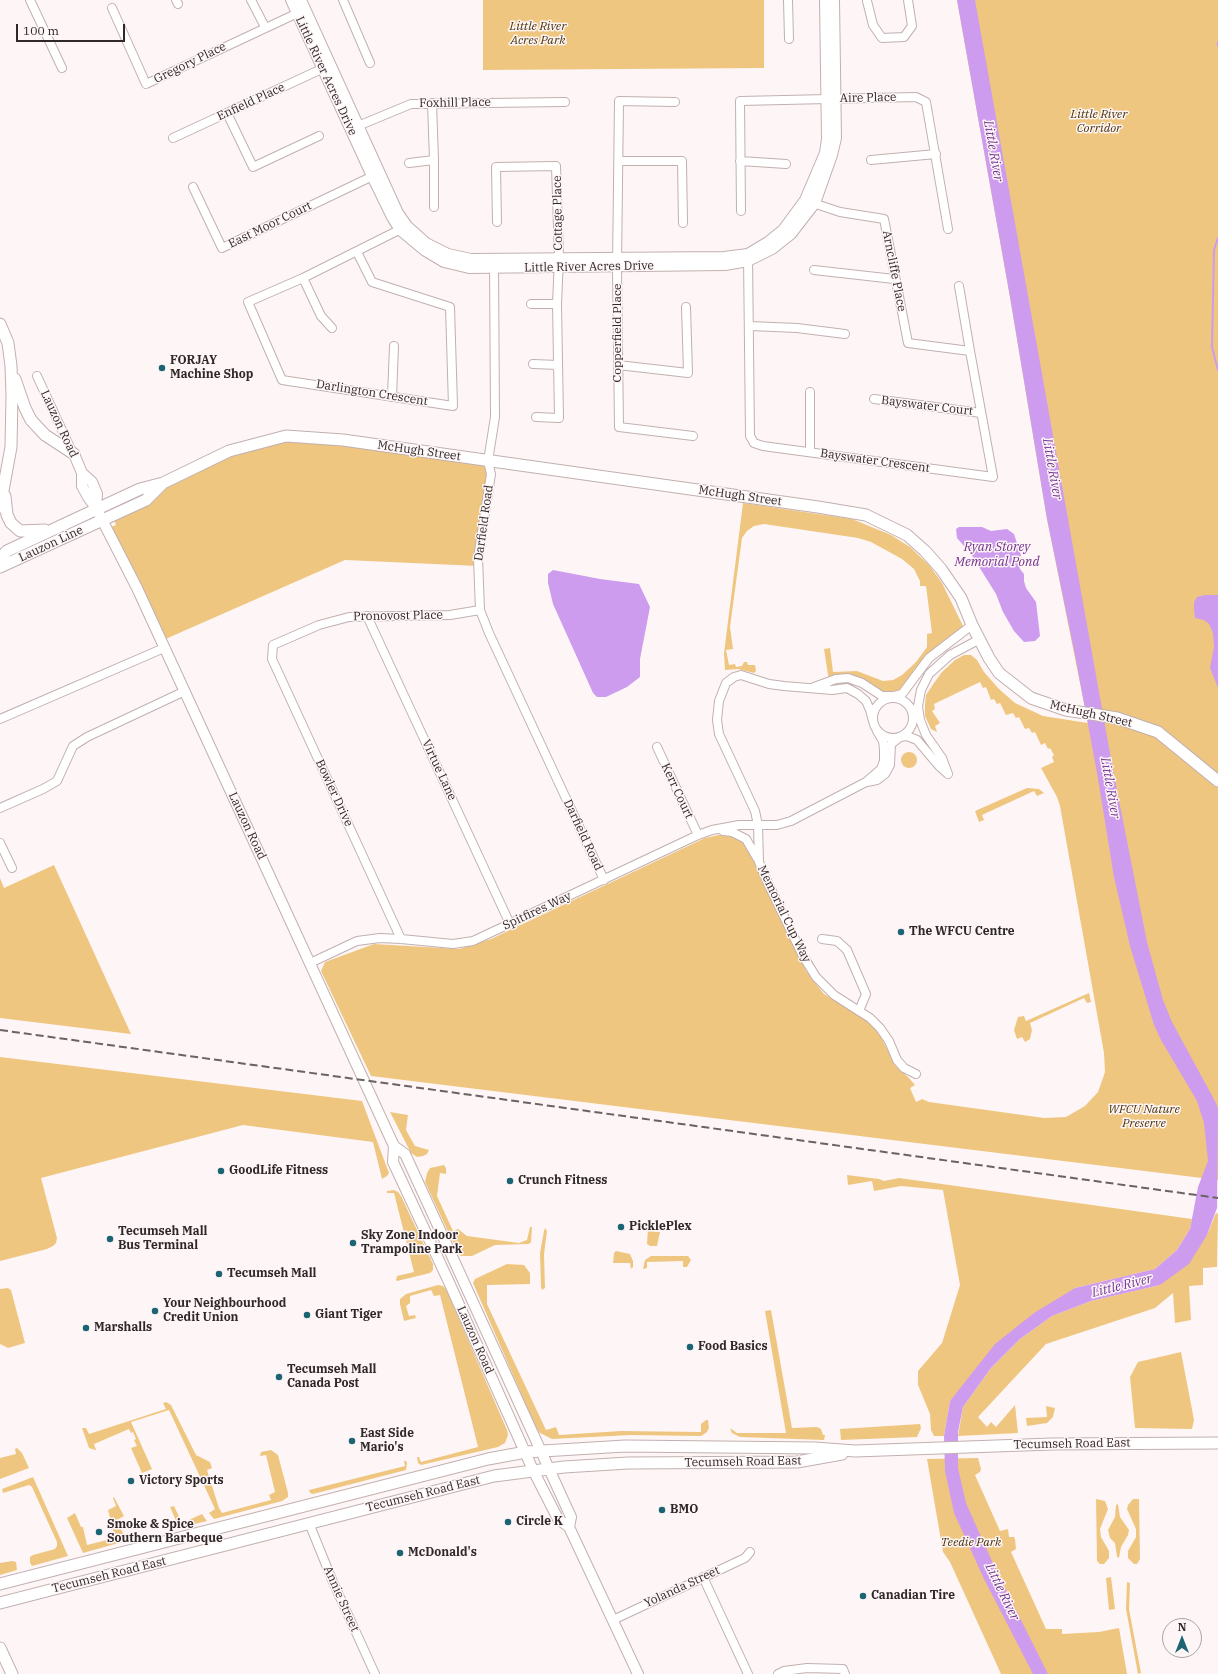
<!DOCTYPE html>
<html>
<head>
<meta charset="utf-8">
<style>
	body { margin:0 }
	#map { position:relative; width:1218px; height:1674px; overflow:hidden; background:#fef6f6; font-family:"IBM Plex Serif",serif }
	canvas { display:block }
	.north { position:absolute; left:1162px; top:1618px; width:40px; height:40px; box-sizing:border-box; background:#fef6f6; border:1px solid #aba4a4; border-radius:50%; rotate:0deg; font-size:11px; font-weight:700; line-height:16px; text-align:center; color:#2f2828 }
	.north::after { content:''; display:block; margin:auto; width:14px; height:18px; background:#1c6373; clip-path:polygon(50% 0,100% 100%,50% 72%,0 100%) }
	.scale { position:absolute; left:16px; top:24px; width:109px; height:18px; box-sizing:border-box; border:2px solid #2f2828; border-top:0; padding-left:5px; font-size:12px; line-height:14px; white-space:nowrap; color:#2f2828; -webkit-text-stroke:3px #fef6f6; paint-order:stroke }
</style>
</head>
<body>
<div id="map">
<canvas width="1218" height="1674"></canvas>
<div class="north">N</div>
<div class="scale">100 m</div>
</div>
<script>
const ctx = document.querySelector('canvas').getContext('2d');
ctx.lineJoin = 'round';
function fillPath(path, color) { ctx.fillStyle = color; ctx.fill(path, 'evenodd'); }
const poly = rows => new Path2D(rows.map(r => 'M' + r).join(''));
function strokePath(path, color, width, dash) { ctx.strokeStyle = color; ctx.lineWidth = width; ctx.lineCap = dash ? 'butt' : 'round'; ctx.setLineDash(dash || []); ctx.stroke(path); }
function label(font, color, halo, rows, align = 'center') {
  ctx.font = font + ' "IBM Plex Serif",serif'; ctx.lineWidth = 3; ctx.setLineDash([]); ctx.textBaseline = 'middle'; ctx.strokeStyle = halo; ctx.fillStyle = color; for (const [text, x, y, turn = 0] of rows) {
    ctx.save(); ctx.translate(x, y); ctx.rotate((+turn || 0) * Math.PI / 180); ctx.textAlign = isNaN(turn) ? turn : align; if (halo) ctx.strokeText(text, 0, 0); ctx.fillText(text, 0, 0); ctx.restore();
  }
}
fillPath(poly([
	[483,0,764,0,764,68,483,70],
	[957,0,1218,0,1218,1180,371,1076,321,971,325,962,374,944,459,949,491,939,705,838,723,834,743,841,750,850,806,971,824,994,868,1021,879,1033,895,1065,909,1078,915,1085,910,1088,916,1102,922,1099,929,1102,1044,1118,1066,1117,1085,1106,1098,1092,1105,1072,1104,1053,1060,806,1057,797,1041,768,1054,762,1052,757,1054,755,1050,748,1048,749,1045,743,1041,745,1035,732,1032,733,1029,728,1025,729,1019,717,1016,718,1013,713,1006,715,1000,703,997,704,994,699,991,700,986,687,983,688,980,682,934,704,935,709,932,711,940,723,935,726,937,732,931,729,925,716,925,704,926,695,934,683,942,672,955,660,964,655,971,655,977,660,984,672,999,689,1015,703,1043,716,1088,723,1047,519,1010,297],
	[286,436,488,461,478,566,345,560,161,641,106,529,116,525,112,515,163,483,229,451],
	[743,503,852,519,891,535,910,547,929,565,942,583,965,630,894,696,848,678,829,681,824,649,830,648,833,672,857,671,883,681,893,680,902,675,916,662,927,647,927,634,932,633,926,586,920,586,920,581,914,569,902,559,871,542,858,538,764,524,754,526,747,531,742,538,730,627,733,649,726,650,729,665,735,664,736,667,742,666,744,662,747,662,748,665,755,665,756,671,754,673,738,669,725,670,724,653],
	'901 760a8 8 0 1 1 16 0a8 8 0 1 1-16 0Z',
	[1027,788,1039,789,1044,793,1037,796,1034,791,982,815,984,820,979,822,975,811],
	[54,865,131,1034,0,1018,0,878,4,888],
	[1089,993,1091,1002,1087,1003,1084,998,1030,1023,1032,1030,1030,1039,1025,1042,1022,1037,1017,1039,1014,1030,1018,1017,1024,1016,1026,1021],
	[0,1057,362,1101,389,1173,387,1176,382,1179,373,1142,243,1125,41,1178,57,1238,56,1243,53,1246,47,1249,0,1261],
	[390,1112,408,1115,406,1130,415,1146,429,1150,427,1154,423,1156,417,1157,411,1153],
	[444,1165,446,1168,446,1174,440,1173,437,1196,453,1231,458,1229,467,1236,519,1243,527,1240,530,1227,532,1227,531,1242,529,1244,495,1245,472,1256,461,1256,458,1253,425,1182,427,1173,430,1168],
	[847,1175,879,1179,884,1181,899,1178,1192,1219,1190,1229,1177,1250,1155,1269,1075,1288,950,1401,944,1436,934,1436,931,1430,930,1414,918,1385,918,1371,942,1343,960,1285,943,1190,901,1186,874,1191,872,1181,848,1185],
	[394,1190,398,1192,401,1196,433,1264,433,1270,430,1273,397,1281,396,1280,397,1276,414,1272,394,1193,387,1193,387,1191],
	[1216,1213,1218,1214,1217,1267,1203,1268,1203,1285,1189,1286,1191,1320,1175,1323,1173,1293,1155,1308,1046,1344,978,1417,987,1427,991,1422,996,1427,1015,1405,1018,1433,958,1436,963,1407,991,1368,1020,1339,1052,1316,1091,1301,1160,1285,1207,1235],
	[652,1224,651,1231,660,1232,657,1246,650,1246,647,1244,648,1228],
	[545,1228,547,1231,544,1254,545,1288,542,1290,541,1287,540,1253,544,1231],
	[616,1251,630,1254,633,1261,633,1267,631,1269,630,1263,613,1263,614,1253],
	[651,1256,688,1256,691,1260,687,1267,683,1267,683,1261,647,1262,647,1268,643,1269,645,1260],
	[507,1264,524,1265,530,1273,530,1284,487,1285,487,1304,546,1430,556,1427,559,1435,621,1431,701,1432,701,1424,706,1420,708,1420,709,1428,707,1432,701,1436,631,1435,552,1439,540,1433,536,1428,473,1283,475,1279],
	[438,1285,443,1286,446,1289,507,1430,508,1435,505,1443,498,1447,421,1465,418,1463,417,1457,419,1457,421,1462,478,1447,440,1295,434,1296,431,1290,410,1296,410,1303,406,1306,409,1316,415,1315,416,1318,404,1321,400,1304,400,1299,406,1294],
	[8,1288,11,1290,25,1343,8,1348,0,1344,0,1289],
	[771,1310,792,1428,817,1427,821,1429,823,1435,825,1435,824,1440,740,1437,732,1433,730,1428,737,1433,786,1433,765,1311],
	[1181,1352,1194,1420,1192,1429,1135,1428,1130,1377,1138,1362],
	[166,1402,171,1405,196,1455,210,1462,212,1468,207,1470,219,1508,222,1513,271,1500,269,1495,275,1492,266,1455,260,1456,261,1452,271,1450,278,1455,288,1493,288,1497,282,1501,214,1519,209,1513,215,1509,169,1410,131,1422,152,1469,142,1473,131,1448,137,1446,134,1440,136,1439,133,1432,131,1433,129,1429,94,1444,96,1450,95,1450,89,1448,82,1428,86,1428,89,1434,166,1409,163,1403],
	[1046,1406,1055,1408,1053,1417,1047,1423,1027,1426,1026,1418,1047,1417],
	[920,1424,921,1428,917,1437,841,1440,840,1429],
	[17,1448,22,1453,29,1468,0,1479,0,1458,16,1454,15,1449],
	[978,1458,981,1469,980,1472,975,1475,1000,1531,1008,1529,1009,1537,1014,1537,1015,1539,1016,1549,1011,1552,1046,1629,1062,1629,1062,1634,1099,1632,1119,1628,1127,1674,1001,1674,950,1562,943,1552,927,1459],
	[404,1461,406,1461,407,1463,406,1470,313,1494,310,1493,309,1490,405,1466],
	[33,1477,68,1556,32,1566,30,1563,30,1557,33,1555,55,1549,57,1546,57,1542,32,1487,29,1485,3,1493,2,1489],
	[114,1497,124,1516,117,1520,125,1538,132,1536,133,1539,83,1553,67,1518,75,1513,81,1527,83,1527,87,1545,115,1538,108,1510,116,1506,113,1498],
	[1096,1499,1105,1501,1108,1509,1100,1529,1101,1537,1109,1551,1109,1558,1104,1564,1100,1564,1097,1561],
	[1133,1499,1139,1499,1140,1559,1137,1564,1134,1564,1128,1558,1128,1551,1136,1537,1136,1529,1127,1509,1128,1505],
	[1118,1504,1120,1517,1129,1530,1128,1535,1121,1547,1119,1558,1117,1557,1115,1543,1110,1538,1108,1530,1115,1517,1116,1505],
	[174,1506,182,1523,202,1514,207,1521,174,1529,173,1525,177,1523,170,1507],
	[12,1561,16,1562,17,1570,0,1575,0,1563],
	[1111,1577,1115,1609,1109,1610,1106,1578],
	[1127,1582,1130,1583,1129,1609,1141,1673,1138,1674,1126,1609]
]), '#efc680');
fillPath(poly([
	[957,0,975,0,1113,770,1147,942,1163,1000,1172,1022,1216,1103,1218,1109,1217,1208,1207,1235,1189,1264,1160,1285,1091,1301,1052,1316,1020,1339,991,1368,963,1407,958,1432,958,1468,966,1503,996,1570,1048,1674,1033,1674,984,1579,954,1513,945,1471,944,1436,950,1401,995,1344,1034,1313,1075,1288,1155,1269,1177,1250,1190,1229,1198,1187,1208,1161,1204,1123,1197,1101,1161,1040,1154,1025,1130,946,1114,877,1097,773,1075,655,1047,519,1010,297],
	[959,527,982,527,991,531,1007,529,1014,534,1021,555,1018,562,1020,569,1024,574,1024,581,1026,588,1036,602,1040,636,1035,641,1024,642,1014,631,1003,612,996,594,971,554,957,538,956,529],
	[553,570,600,579,639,584,650,607,640,659,640,677,627,687,606,697,597,697,593,693,553,604,548,583,548,574],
	[1205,595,1218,595,1218,688,1210,668,1214,647,1213,633,1209,624,1204,620,1195,618,1194,610,1194,602,1197,597]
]), '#ce9cee');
strokePath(poly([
	[1218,42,1218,46],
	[1218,238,1214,250,1212,347,1218,370]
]), '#ce9cee', 2);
const minor = poly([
	[30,0,62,68],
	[176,0,178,4],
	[251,0,265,27],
	[343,0,370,63],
	[788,0,789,39],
	[867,1,873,25,882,38,904,37,912,26,908,0],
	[112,8,146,84,302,11],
	[675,102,619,101,617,267,619,427,693,436],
	[432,103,434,160,434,207],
	[227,113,253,167,319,136],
	[353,128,411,104,565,102],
	[173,138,328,66],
	[871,160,936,154],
	[619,161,682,161,683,223],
	[740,161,786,164],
	[409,163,434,160],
	[193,187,222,248,377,174],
	[810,202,840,212,884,219,908,343,970,351],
	[741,211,740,101,916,97,926,102,948,229],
	[497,222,496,167,556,166,559,258,557,304,559,418,536,417],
	[357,252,372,282,450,307,453,406,282,380,248,302,303,278,405,227],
	[748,256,750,436,754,443,763,446,993,477,970,351,959,286],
	[494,262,495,417,488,461,491,474,478,558,480,610,489,633,604,880],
	[814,270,894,279],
	[303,278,321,316,332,328],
	[531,304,557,304],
	[750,326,797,328,845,334],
	[533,364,558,365],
	[618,365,688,373,686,307],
	[37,376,73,454],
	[392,397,394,346],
	[874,399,981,413],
	[810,452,810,392],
	[367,616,510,924],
	[814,687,836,679,848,678,862,683,882,696,894,696,902,694,929,658,972,625],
	'873 718a20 20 0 1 1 40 0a20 20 0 1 1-40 0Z',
	[918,706,920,720,926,735,942,758,948,774],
	[913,716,918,706,921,690,929,674,950,655,980,639],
	[0,719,164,648],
	[873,721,870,710,866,701,858,694,847,688,832,690,784,686,769,684,741,675,734,677,726,683,719,701,717,720,719,734,755,811,758,825,759,862,767,881,803,956,816,977,834,995,870,1018,880,1028,889,1041,897,1060,904,1068,916,1074],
	[657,747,698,835],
	[867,782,877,780,885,774,890,765,891,744,900,737,907,736,917,740,939,766,948,774],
	[0,808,43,789,57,781,73,746,87,737,185,691],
	[723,831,732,832,746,839,757,858],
	[0,843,12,868],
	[401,939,272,659,273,645,319,625,349,617,450,615,480,610],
	[822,939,837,941,847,950,866,994,859,1011],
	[310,963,357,941,380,938,401,939,453,944,473,941,698,835,712,830,739,825,777,825,791,821,866,782,881,769,884,761,884,749,883,741,877,731],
	[309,1523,333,1582,375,1674],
	[703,1577,748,1674],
	[613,1620,745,1558,750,1552],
	[778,1674,784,1671,807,1668,843,1669,845,1674]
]);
const tertiary = poly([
	[291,0,372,176,392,217,400,230,424,250,444,262,469,268,725,265,748,261,772,249,791,234,815,203,832,155,836,138,834,0],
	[301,0,398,213,407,226,426,243,448,254,471,259,724,257,748,254,768,242,783,230,805,200,825,153,827,139,825,0],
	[74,454,82,473,92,482,97,494,96,508],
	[82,473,82,486,88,497,96,508,137,588,394,1146,393,1162,448,1280,533,1470,558,1519,569,1527,638,1674],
	[394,1146,405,1154,451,1254,571,1517,569,1527]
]);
const secondary = poly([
	[0,324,8,343,11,366,12,395,11,447,0,507],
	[15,379,25,408,31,420,45,435,74,454],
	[5,496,7,515,11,523,20,531,45,530],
	[0,558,7,551,140,489,163,483,229,451,286,436,343,440,818,507,866,515,907,535,925,551,941,569,961,598,972,625,989,658,999,673,1031,698,1066,710,1117,718,1158,732,1218,781],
	[0,567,146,500,162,484],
	[0,1584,488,1459,526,1452,625,1446,815,1448,855,1451,1052,1444,1218,1443],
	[0,1603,494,1476,564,1467,628,1463,797,1462,842,1454],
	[0,1648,12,1674]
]);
strokePath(minor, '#c2b0b0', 10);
strokePath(tertiary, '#c2b0b0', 12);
strokePath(secondary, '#c2b0b0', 13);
strokePath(minor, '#fff', 8);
strokePath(tertiary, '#fff', 10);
strokePath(secondary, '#fff', 11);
strokePath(poly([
	[0,1030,1218,1198]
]), '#6b6363', 2, [8, 4]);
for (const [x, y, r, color] of [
	[162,368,4,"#1c6373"],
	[901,932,4,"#1c6373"],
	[221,1171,4,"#1c6373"],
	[510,1181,4,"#1c6373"],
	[621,1227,4,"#1c6373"],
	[110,1239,4,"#1c6373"],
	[353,1243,4,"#1c6373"],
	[219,1274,4,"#1c6373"],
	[155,1311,4,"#1c6373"],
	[307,1315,4,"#1c6373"],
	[86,1328,4,"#1c6373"],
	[690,1347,4,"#1c6373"],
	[279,1377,4,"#1c6373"],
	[352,1441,4,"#1c6373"],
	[131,1481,4,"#1c6373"],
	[662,1510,4,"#1c6373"],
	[508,1522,4,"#1c6373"],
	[99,1532,4,"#1c6373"],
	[400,1553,4,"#1c6373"],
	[863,1596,4,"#1c6373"]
]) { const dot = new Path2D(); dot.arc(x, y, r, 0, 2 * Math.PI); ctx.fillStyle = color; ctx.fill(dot); strokePath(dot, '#fef6f6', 1.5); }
label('italic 12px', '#48330a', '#fef6f6', [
	["Little River",538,27],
	["Acres Park",538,41],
	["Little River",1099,115],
	["Corridor",1099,129],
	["WFCU Nature",1144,1110],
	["Preserve",1144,1124],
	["Teedie Park",971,1543]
]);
label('12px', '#2f2828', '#fef6f6', [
	["Gregory Place",190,63,-26],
	["Little River Acres Drive",326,76,65],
	["Aire Place",868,98,-1],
	["Enfield Place",251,102,-25],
	["Foxhill Place",455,103,-1],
	["Cottage Place",558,213,-91],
	["East Moor Court",270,225,-26],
	["Little River Acres Drive",589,267,-1],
	["Arncliffe Place",894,271,79],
	["Copperfield Place",618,333,-90],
	["Darlington Crescent",372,393,9],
	["Bayswater Court",927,406,7],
	["Lauzon Road",59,424,65],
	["McHugh Street",419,451,8],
	["Bayswater Crescent",875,461,8],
	["McHugh Street",740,496,8],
	["Darfield Road",484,523,-82],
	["Lauzon Line",51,544,-25],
	["Pronovost Place",398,616,-1],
	["McHugh Street",1091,714,13],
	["Virtue Lane",439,770,65],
	["Kerr Court",677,791,65],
	["Bowler Drive",334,793,65],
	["Lauzon Road",247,826,65],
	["Darfield Road",583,835,65],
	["Spitfires Way",537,911,-25],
	["Memorial Cup Way",784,914,64],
	["Lauzon Road",475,1340,66],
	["Tecumseh Road East",1072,1444,-1],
	["Tecumseh Road East",743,1462,-1],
	["Tecumseh Road East",423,1494,-14],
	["Tecumseh Road East",109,1575,-14],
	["Yolanda Street",682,1587,-25],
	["Annie Street",341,1599,66]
]);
label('bold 12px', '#2f2828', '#fef6f6', [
	["FORJAY",170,361],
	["Machine Shop",170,375],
	["The WFCU Centre",909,932],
	["GoodLife Fitness",229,1171],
	["Crunch Fitness",518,1181],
	["PicklePlex",629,1227],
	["Tecumseh Mall",118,1232],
	["Bus Terminal",118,1246],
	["Sky Zone Indoor",361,1236],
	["Trampoline Park",361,1250],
	["Tecumseh Mall",227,1274],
	["Your Neighbourhood",163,1304],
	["Credit Union",163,1318],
	["Giant Tiger",315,1315],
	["Marshalls",94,1328],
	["Food Basics",698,1347],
	["Tecumseh Mall",287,1370],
	["Canada Post",287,1384],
	["East Side",360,1434],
	["Mario's",360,1448],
	["Victory Sports",139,1481],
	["BMO",670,1510],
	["Circle K",516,1522],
	["Smoke & Spice",107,1525],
	["Southern Barbeque",107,1539],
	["McDonald's",408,1553],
	["Canadian Tire",871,1596]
], 'left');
label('italic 13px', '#713291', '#fef6f6', [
	["Little River",993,151,80],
	["Little River",1052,469,80],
	["Ryan Storey",997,547],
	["Memorial Pond",997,562],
	["Little River",1110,788,80],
	["Little River",1122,1286,-14],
	["Little River",1002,1592,64]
]);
</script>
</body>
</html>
